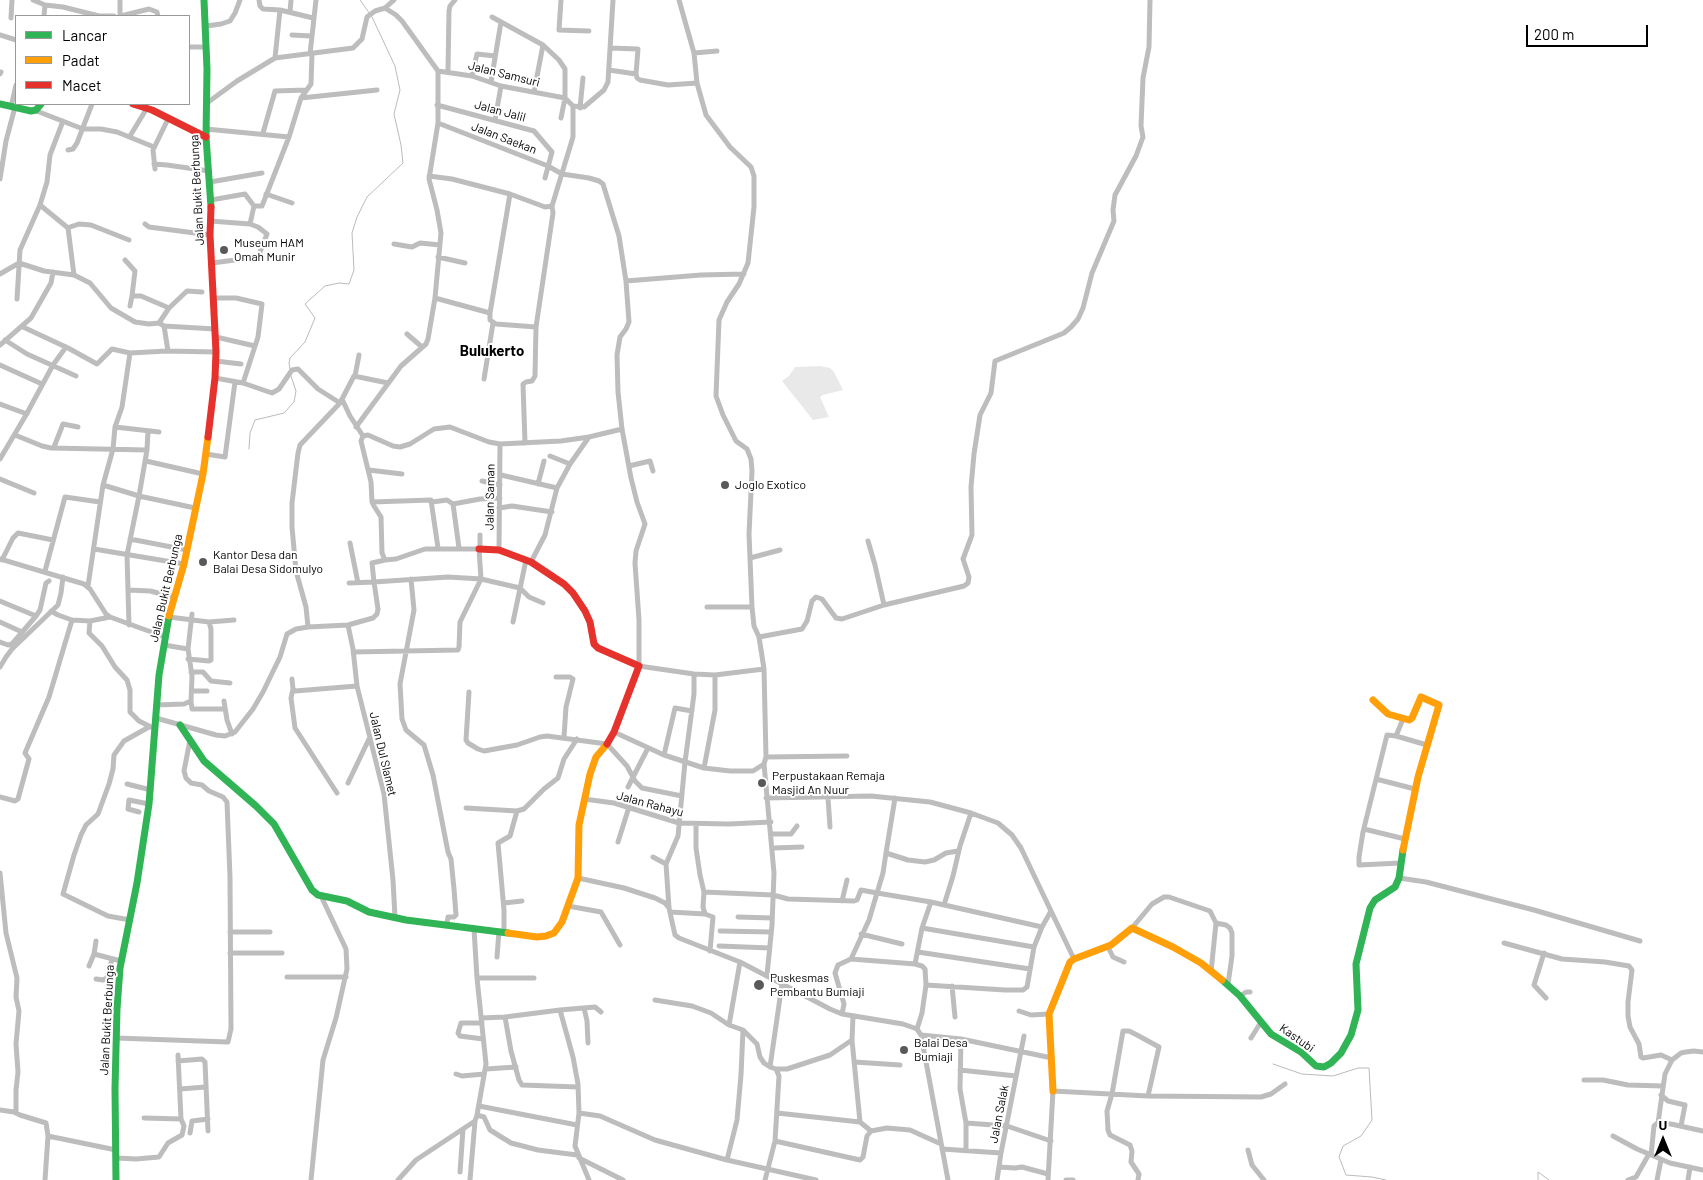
<!DOCTYPE html>
<html>
<head>
<meta charset="utf-8">
<style>
	body { margin:0 }
	#map { position:relative; width:1703px; height:1180px; overflow:hidden; background:#fff; font-family:Barlow,sans-serif }
	canvas { display:block }
	.legend { position:absolute; left:15px; top:15px; width:175px; height:90px; box-sizing:border-box; background:#fff; border:1px solid #999; margin:0; padding:6px 9px; list-style:none; font-size:15px; color:#000 }
	.legend li { display:flex; align-items:center; gap:10px; height:25px }
	.legend b { width:25px; border:1px solid #999 }
	.north { position:absolute; left:1638px; top:1115px; width:50px; height:50px; -webkit-text-stroke:4px #fff; paint-order:stroke; rotate:0deg; font-size:14px; font-weight:700; line-height:20px; text-align:center; color:#000 }
	.north::after { content:''; display:block; margin:auto; width:18px; height:22px; background:#000; clip-path:polygon(50% 0,100% 100%,50% 72%,0 100%) }
	.scale { position:absolute; left:1526px; top:25px; width:122px; height:22px; box-sizing:border-box; border:2px solid #000; border-top:0; padding-left:6px; font-size:15px; line-height:18px; white-space:nowrap; color:#000; -webkit-text-stroke:4px #fff; paint-order:stroke }
</style>
</head>
<body>
<div id="map">
<canvas width="1703" height="1180"></canvas>
<ul class="legend">
<li><b style="height:6px;background:#30b455"></b>Lancar</li>
<li><b style="height:6px;background:#ff9f0a"></b>Padat</li>
<li><b style="height:6px;background:#e5322d"></b>Macet</li>
</ul>
<div class="north">U</div>
<div class="scale">200 m</div>
</div>
<script>
const ctx = document.querySelector('canvas').getContext('2d');
ctx.lineJoin = 'round';
function fillPath(path, color) { ctx.fillStyle = color; ctx.fill(path, 'evenodd'); }
const poly = rows => new Path2D(rows.map(r => 'M' + r).join(''));
function strokePath(path, color, width, dash) { ctx.strokeStyle = color; ctx.lineWidth = width; ctx.lineCap = dash ? 'butt' : 'round'; ctx.setLineDash(dash || []); ctx.stroke(path); }
function label(font, color, halo, rows, align = 'center') {
  ctx.font = font + ' Barlow,sans-serif'; ctx.lineWidth = 4; ctx.setLineDash([]); ctx.textBaseline = 'middle'; ctx.strokeStyle = halo; ctx.fillStyle = color; for (const [text, x, y, turn = 0] of rows) {
    ctx.save(); ctx.translate(x, y); ctx.rotate((+turn || 0) * Math.PI / 180); ctx.textAlign = isNaN(turn) ? turn : align; if (halo) ctx.strokeText(text, 0, 0); ctx.fillText(text, 0, 0); ctx.restore();
  }
}
fillPath(poly([
	[820,366,830,368,834,372,843,390,823,395,820,397,829,417,813,420,782,381,789,376,795,367]
]), '#e9e9e9');
strokePath(poly([
	[360,0,370,14],
	[290,369,289,363,290,358,305,342,315,318,305,304,325,286,339,283,349,284,354,270,352,233,357,217,367,197,403,163,401,145,394,114,400,90,395,66,372,17],
	[249,449,250,433,255,420,284,413,294,402,296,391,291,376],
	[1273,1064,1302,1074,1333,1076,1358,1068,1369,1068,1372,1120,1361,1136,1343,1146,1339,1157,1346,1175,1372,1177,1386,1180],
	[1538,1180,1538,1172,1549,1180]
]), '#bbb', 1);
strokePath(poly([
	[33,0,45,5,63,7,99,16,114,16],
	[259,0,260,6,263,9,280,10,313,18],
	[561,0,559,30,589,31],
	[679,0,694,53,697,83,706,115,730,147,751,167,754,176,754,207,748,263,739,284,727,302,719,320,716,396,723,415,736,441,747,449,751,459,752,471,749,534,752,607,754,626,759,637,764,669],
	[385,8,396,15,402,21,438,71],
	[290,12,291,0],
	[44,16,45,5],
	[120,16,120,0],
	[121,16,149,9,157,12,158,16],
	[492,17,543,45,559,60,565,69,565,98,561,118],
	[11,18,12,0],
	[206,26,221,24,230,21,235,13,240,0],
	[0,35,16,40],
	[292,35,311,36],
	[189,47,206,47],
	[610,48,638,49,636,74,637,78,640,80,668,85,697,83],
	[694,53,717,51],
	[310,54,316,0],
	[275,58,280,10],
	[609,70,636,74],
	[448,71,449,11,450,6,455,0],
	[0,74,1,72],
	[472,76,477,54,495,56],
	[491,82,501,22],
	[534,92,543,45],
	[301,98,377,90],
	[207,103,237,81,275,58,353,48,362,39,367,17,375,11,385,8,394,0],
	[437,105,534,131,552,152,545,178],
	[11,107,16,85],
	[580,108,583,78],
	[34,110,83,129,101,129,117,132,154,147],
	[495,120,501,86],
	[63,121,50,155,47,182,40,205,68,228],
	[438,123,548,166,562,174,589,178,599,181,603,184,619,236,626,281,701,275,744,274],
	[206,129,289,137],
	[263,133,275,91,306,90],
	[130,136,147,108],
	[68,150,73,149,77,143,92,104],
	[154,164,167,165,209,171],
	[155,169,153,150,168,119],
	[429,176,452,179,510,194,545,207,552,206],
	[0,179,6,141,15,107],
	[210,182,262,173],
	[266,194,292,203],
	[510,194,490,313,490,320,496,324,536,327],
	[211,200,245,194,254,206],
	[210,221,250,224,258,227,267,234,258,257,212,263],
	[145,224,149,227,210,235],
	[250,224,254,206,262,206,289,137,301,98,311,84,312,54],
	[394,244,412,247,420,243,440,245],
	[438,257,465,263],
	[125,260,135,271,132,296,141,296,169,308],
	[0,274,19,263,44,271,74,275,90,283,111,308,135,322,149,324,159,323],
	[74,275,68,228,70,227,79,224,91,225,129,240],
	[626,281,629,322,626,329,620,337,617,355,618,392,622,429,631,478,637,502,645,524,636,551,635,563,639,620,639,666,694,674,715,675,764,669,766,757,764,764,774,873,772,925,767,975],
	[202,292,187,291,169,308,159,323,164,326,215,329],
	[213,298,236,298,262,304,258,337,243,383],
	[435,298,490,313],
	[17,299,20,250,40,205],
	[130,306,132,296],
	[164,326,168,351],
	[23,327,68,348,97,364,112,349,130,353,167,351,216,352],
	[407,334,422,347],
	[216,337,255,346],
	[5,340,27,354,76,376],
	[0,345,31,318,51,283,53,272],
	[216,361,241,364],
	[0,365,42,384],
	[355,376,359,355],
	[215,378,243,383,272,393,279,389,292,370,298,369,318,389,340,403,300,445,298,453,292,503,292,527,296,571,306,607,308,627,348,625,373,618,377,614,378,609,374,582,448,577,481,579,479,549,425,549,396,559,385,560,382,553,381,517,374,506,372,502,371,482,361,441,363,436],
	[484,379,493,323],
	[342,399,350,416,363,436],
	[340,403,354,376,388,383],
	[0,404,27,414],
	[115,427,159,432],
	[356,427,401,366,426,344,428,339,435,298,441,233,437,210,429,179,438,123,438,71,472,76,501,86,565,98,573,106,584,107,604,90,608,82,613,0],
	[15,435,42,446,51,448,147,450,139,496,195,508],
	[363,436,368,435,393,446,400,447,410,444,434,429,450,427,489,442,500,444,561,441,589,437],
	[525,443,523,384,526,382,532,381,535,376,536,327,553,213,552,206,573,137,573,106],
	[54,447,63,424,78,427],
	[147,450,148,431],
	[206,454,225,457,235,382],
	[550,456,570,464],
	[0,459,26,415,53,365,66,347],
	[146,461,203,474],
	[629,466,650,461,653,471],
	[369,470,402,474],
	[501,475,557,488],
	[0,479,34,493],
	[482,481,500,485],
	[538,484,544,461],
	[103,485,139,496,127,555,129,625],
	[372,502,431,500,438,548],
	[432,502,447,500,453,504],
	[499,508,512,506,552,512],
	[480,535,480,549],
	[130,539,187,550],
	[868,541,875,565,884,605],
	[350,543,358,583],
	[459,548,453,504,480,499,500,498],
	[94,549,184,564],
	[499,550,500,444],
	[750,558,780,550],
	[0,559,84,584,90,589,106,614,110,617,165,637],
	[2,560,13,538,18,533,53,540],
	[531,562,545,535,557,488,570,464,589,437,622,429],
	[45,571,65,497,100,502],
	[411,579,414,610,400,684,402,719,406,730,424,745,433,775,448,852,451,859,454,889,456,915,454,917,448,917,447,923],
	[349,583,374,582,372,563,385,560],
	[88,586,103,485,113,449,115,427,122,407,130,353],
	[128,590,150,591,174,597],
	[0,601,36,616],
	[707,607,752,607],
	[51,611,58,615,72,620,90,621,110,617],
	[192,614,188,649,192,676,191,701,192,709,225,709],
	[169,617,209,622,234,620],
	[90,621,89,633,102,646,115,667,127,680,130,690,130,712,139,721,151,727],
	[0,622,22,632],
	[513,622,526,560],
	[348,625,353,649,357,686,384,794,393,880,395,917],
	[759,637,802,629,807,621,812,601,816,597,822,599,836,618,842,619,884,605,964,586,968,583,969,577,963,559,972,535,971,487,974,454,980,415,991,393,995,361,1064,333,1071,327,1078,319,1083,308,1092,273,1114,221,1113,210,1115,195,1136,156,1143,137,1141,126,1143,78,1149,47,1150,0],
	[0,642,8,645,12,644,36,616,40,610,46,583,49,581],
	[164,645,188,649],
	[353,652,458,650,459,647,460,622,481,579,520,588,529,597,543,603],
	[188,659,209,661,211,660,211,629,209,622],
	[0,667,6,657,12,649,58,605,61,593,63,577],
	[191,672,203,672,211,681,230,683],
	[556,677,570,677,573,679,566,707,564,737],
	[292,679,293,689,295,691,357,686],
	[293,689,291,698,295,728,337,793],
	[192,691,207,691],
	[469,692,466,740,468,743,478,749,484,751,517,745,540,737,547,736,607,744,627,766,635,781,642,788,682,796],
	[224,701,227,720,232,734],
	[156,705,184,704,191,701],
	[156,718,216,735,225,736,235,732,253,709,263,692,280,657,287,634,296,629,308,627],
	[614,732,664,755,704,768,730,771,753,771,764,764],
	[1396,736,1403,719],
	[664,755,675,708,692,711],
	[766,757,847,756],
	[704,768,715,710,715,675],
	[1376,779,1415,789],
	[348,783,369,739],
	[127,784,151,790],
	[628,787,648,748],
	[0,797,15,801,18,799,29,759,25,753,49,697,72,620],
	[766,798,871,796,930,802,971,813,998,823,1012,835,1021,848,1051,911,1042,927,1034,947,1027,987,1023,990,1005,990,926,985,922,1013,917,1029],
	[828,798,830,827],
	[895,798,886,853,908,860,925,862,934,860,946,853,958,851],
	[584,799,614,803,679,823,729,824,771,822],
	[466,808,517,811],
	[139,812,128,809,129,800,149,804],
	[696,824,696,848,700,875,704,892,773,895,788,899,854,901,857,900,861,890,877,893,869,920,851,959,915,964],
	[1364,829,1405,839],
	[772,834,791,834,797,826],
	[618,842,629,807],
	[773,848,802,847],
	[886,853,883,873,877,893,931,902,922,928,915,964,922,966,925,969,926,985],
	[653,857,666,864],
	[1400,863,1359,865,1359,857,1363,832,1387,735,1396,736,1427,745],
	[0,873,6,933,17,978,16,997,19,1011,16,1044,18,1072,16,1090,16,1112],
	[578,878,624,888,655,898,665,903,669,908,675,935,679,938,740,962,830,1009,842,1014,903,1024,917,1029,921,1035,948,1180],
	[1399,878,1426,882,1534,910,1640,941],
	[704,892,703,907,705,914],
	[842,901,847,880],
	[931,902,1042,927],
	[504,903,522,901],
	[944,905,953,876,960,846,971,813],
	[568,906,601,912,620,945],
	[669,908,666,864,678,836,685,762,694,694,694,674],
	[1051,911,1074,959],
	[670,912,705,914,713,917,710,951],
	[738,917,772,918],
	[130,920,108,916,63,894,74,855,81,835,86,825,98,814,109,784,113,769,114,755,124,741,149,727],
	[1216,923,1226,925,1230,928,1232,933,1232,956,1228,984],
	[922,928,1034,947],
	[1132,928,1152,904,1164,897,1169,897,1210,911,1216,923,1211,972],
	[504,929,504,910,498,843,510,836,517,811,524,809,544,789,558,778,564,759,577,739],
	[720,931,771,932],
	[230,932,270,932],
	[861,934,902,944],
	[1504,943,1562,959,1605,962,1629,966,1632,970,1628,1002,1628,1016,1630,1027,1639,1044,1641,1057,1643,1058,1661,1055,1672,1060],
	[719,946,770,948],
	[1108,947,1113,957,1124,962],
	[918,952,1030,969],
	[230,953,282,953],
	[1544,953,1534,985,1546,998],
	[94,954,121,961],
	[497,957,499,931],
	[740,962,729,1025,743,1030,757,1044,760,1057,764,1063,770,1067,776,1069,787,1069,830,1055,852,1040,853,1016],
	[89,966,94,954,96,941],
	[287,977,346,977],
	[477,978,534,978],
	[96,979,103,980,107,978,112,959],
	[952,986,955,1017],
	[1240,996,1246,992,1250,992],
	[655,1000,692,1006,711,1013,729,1025],
	[584,1008,587,1021,588,1043],
	[560,1010,595,1007,601,1012],
	[1019,1011,1031,1015,1049,1014],
	[842,1014,844,1004,835,973,838,965,851,959],
	[505,1017,511,1051,519,1080,522,1085,578,1087],
	[481,1018,505,1017,560,1010,573,1057,578,1084,579,1113,575,1146,589,1180],
	[482,1023,461,1023,458,1033,460,1036,483,1039],
	[921,1035,961,1039,1052,1058],
	[116,1038,228,1042,231,1029,230,877,227,802,223,797,209,791,202,785,191,783,186,778,184,771,190,740],
	[1251,1038,1261,1022],
	[961,1039,960,1089,966,1123,1007,1126,1051,1141],
	[852,1040,860,1122,871,1131,887,1128,910,1130,941,1144],
	[178,1055,181,1119],
	[178,1061,202,1059,205,1062,208,1131],
	[854,1062,900,1065],
	[770,1067,782,984],
	[486,1069,516,1067],
	[960,1070,1016,1076],
	[456,1074,462,1076,484,1074],
	[1584,1080,1603,1080,1628,1085,1663,1086],
	[180,1089,206,1087],
	[1661,1095,1668,1101,1685,1105,1681,1126],
	[479,1106,577,1125],
	[0,1110,14,1112,20,1115,46,1123,48,1136,45,1180],
	[579,1113,600,1116,655,1140,727,1160,816,1180],
	[777,1113,860,1122],
	[477,1115,484,1117,490,1130,511,1143,538,1150,577,1155],
	[966,1123,966,1151],
	[1658,1123,1665,1074,1672,1060,1681,1053,1686,1052,1694,1051,1703,1052],
	[190,1133,192,1121,208,1119],
	[48,1136,116,1150],
	[1613,1136,1637,1149,1649,1154],
	[775,1141,860,1160,863,1157,867,1136,871,1131],
	[942,1149,1001,1153],
	[1248,1150,1252,1165,1264,1180],
	[1651,1155,1654,1126,1656,1124,1671,1124,1703,1131],
	[116,1158,136,1159,159,1157,168,1143,182,1135,184,1126,181,1119,144,1118],
	[579,1158,623,1180],
	[727,1160,737,1120,741,1075,743,1030],
	[999,1167,1015,1168,1022,1167,1048,1174],
	[460,1172,463,1129],
	[311,1180,323,1060,336,1018,347,969,346,949,321,896],
	[398,1180,416,1160,475,1121,477,1115,486,1064,477,978,474,929],
	[470,1180,475,1121],
	[765,1180,775,1141,779,1076,776,1069],
	[997,1180,1001,1153,1024,1036],
	[1048,1180,1053,1091,1148,1096,1261,1097,1271,1094,1285,1084],
	[1066,1180,1073,1180],
	[1138,1180,1139,1174,1131,1162,1132,1151,1130,1145,1110,1135,1108,1130,1107,1111,1112,1094,1123,1031,1129,1031,1137,1035,1159,1047,1148,1096],
	[1628,1180,1636,1177,1649,1154,1670,1163,1703,1170],
	[1657,1180,1661,1160],
	[1688,1180,1690,1167]
]), '#bdbdbd', 5);
strokePath(poly([
	[204,0,207,69,206,137,211,207],
	[0,104,31,111,36,110,41,104],
	[180,725,204,761,256,806,274,824,312,890,318,895,347,901,369,912,406,920,508,933],
	[1222,980,1240,996,1271,1034,1301,1052,1316,1066,1324,1067,1331,1063,1341,1053,1351,1035,1358,1010,1356,964,1370,908,1375,900,1395,887,1399,878,1403,850],
	[116,1180,115,1088,117,1009,120,968,137,883,149,804,159,675,169,616]
]), '#30b455', 7);
strokePath(poly([
	[169,616,184,564,203,474,208,437],
	[1373,700,1388,714,1409,720,1412,718,1421,697,1439,705,1418,777,1403,850],
	[508,933,537,937,546,936,554,933,562,922,578,878,579,825,590,774,596,757,607,744],
	[1053,1091,1049,1014,1070,962,1074,959,1111,945,1132,928,1173,947,1201,963,1222,980]
]), '#ff9f0a', 7);
strokePath(poly([
	[133,104,152,110,206,137],
	[208,437,215,378,216,352,210,235,211,207],
	[479,549,499,550,531,562,564,584,573,593,585,611,590,622,594,644,598,648,639,666,614,732,607,744]
]), '#e5322d', 7);
for (const [x, y, r, color] of [
	[224,250,5,"#595959"],
	[725,485,5,"#595959"],
	[203,562,5,"#595959"],
	[762,783,5,"#595959"],
	[759,985,6,"#595959"],
	[904,1050,5,"#595959"]
]) { const dot = new Path2D(); dot.arc(x, y, r, 0, 2 * Math.PI); ctx.fillStyle = color; ctx.fill(dot); strokePath(dot, '#fff', 2); }
label('12px', '#000', '#fff', [
	["Jalan Samsuri",504,74,14],
	["Jalan Jalil",500,111,15],
	["Jalan Saekan",504,138,21],
	["Jalan Bukit Berbunga",197,190,-93],
	["Jalan Saman",490,497,-89],
	["Jalan Bukit Berbunga",166,588,-77],
	["Jalan Dul Slamet",383,754,77],
	["Jalan Rahayu",650,804,15],
	["Jalan Bukit Berbunga",107,1020,-87],
	["Kastubi",1297,1038,35],
	["Jalan Salak",999,1114,-79]
]);
label('12px', '#000', '#fff', [
	["Museum HAM",234,243],
	["Omah Munir",234,257],
	["Joglo Exotico",735,485],
	["Kantor Desa dan",213,555],
	["Balai Desa Sidomulyo",213,569],
	["Perpustakaan Remaja",772,776],
	["Masjid An Nuur",772,790],
	["Puskesmas",770,978],
	["Pembantu Bumiaji",770,992],
	["Balai Desa",914,1043],
	["Bumiaji",914,1057]
], 'left');
label('bold 15px', '#000', '#fff', [
	["Bulukerto",492,351]
]);
</script>
</body>
</html>
